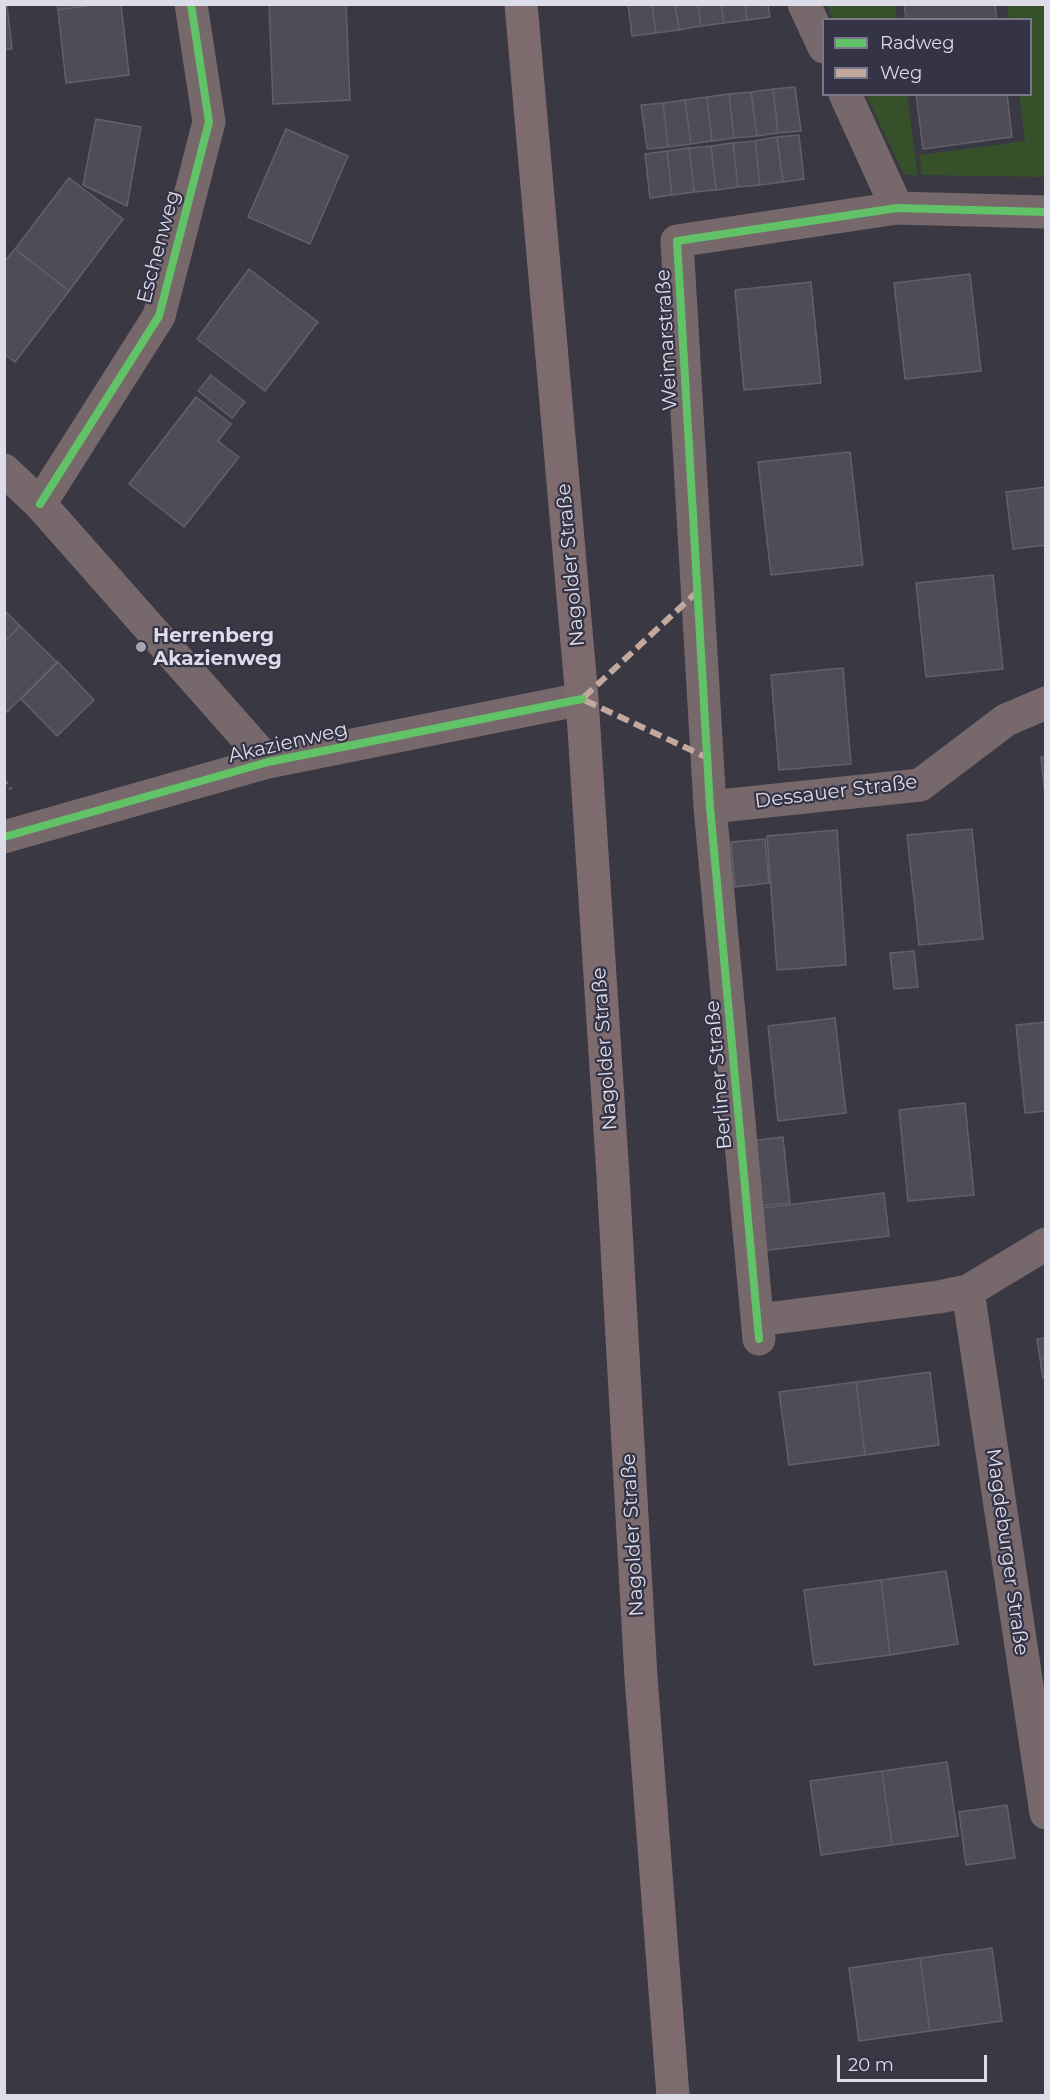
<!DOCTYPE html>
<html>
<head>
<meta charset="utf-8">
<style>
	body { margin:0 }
	#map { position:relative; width:1050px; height:2100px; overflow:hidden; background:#393843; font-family:Montserrat,sans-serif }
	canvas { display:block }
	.frame { position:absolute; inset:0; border:6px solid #dddde9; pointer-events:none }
	.legend { position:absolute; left:822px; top:18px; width:210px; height:78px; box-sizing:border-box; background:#353447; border:2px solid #787888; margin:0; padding:8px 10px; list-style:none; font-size:18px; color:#dddde9 }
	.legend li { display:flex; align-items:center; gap:12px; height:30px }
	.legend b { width:30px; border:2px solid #787888 }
	.scale { position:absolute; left:837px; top:2055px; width:150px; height:27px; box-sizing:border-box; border:3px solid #dddde9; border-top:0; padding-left:8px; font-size:18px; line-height:21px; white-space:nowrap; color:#dddde9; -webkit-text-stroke:4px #353447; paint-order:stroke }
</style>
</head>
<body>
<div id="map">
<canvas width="1050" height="2100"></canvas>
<div class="frame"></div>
<ul class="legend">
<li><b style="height:8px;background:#61c268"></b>Radweg</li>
<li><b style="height:8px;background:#c3a89e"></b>Weg</li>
</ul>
<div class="scale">20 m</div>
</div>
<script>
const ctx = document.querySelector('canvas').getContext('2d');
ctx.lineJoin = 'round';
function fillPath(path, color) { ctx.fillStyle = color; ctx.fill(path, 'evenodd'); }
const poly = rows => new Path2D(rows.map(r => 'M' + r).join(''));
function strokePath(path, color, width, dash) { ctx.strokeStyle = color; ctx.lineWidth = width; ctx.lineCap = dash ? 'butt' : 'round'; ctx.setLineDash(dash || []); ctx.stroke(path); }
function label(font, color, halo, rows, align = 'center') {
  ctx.font = font + ' Montserrat,sans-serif'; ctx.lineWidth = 4.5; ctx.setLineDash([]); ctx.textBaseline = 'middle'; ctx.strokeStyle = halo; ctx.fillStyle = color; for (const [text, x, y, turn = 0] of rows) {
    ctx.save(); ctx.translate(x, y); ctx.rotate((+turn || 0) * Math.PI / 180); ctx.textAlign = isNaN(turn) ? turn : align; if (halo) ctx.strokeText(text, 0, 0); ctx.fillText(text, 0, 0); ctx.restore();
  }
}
fillPath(poly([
	[827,5,895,5,897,19,833,19],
	[1007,5,1045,5,1045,177,921,175,920,155,1025,141,1019,95,1030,94,1030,20,1009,19],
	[866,95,907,95,918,176,904,174]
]), '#365129');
const building = poly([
	[4,4,7,4,12,49,4,50,4,4],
	[57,4,99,4,58,10,57,4],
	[99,4,121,4,129,75,66,83,58,10,99,4],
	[269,4,346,4,350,100,273,104,269,4],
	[628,4,652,4,656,33,632,36,628,4],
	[652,4,675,4,679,30,656,33,652,4],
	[675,4,698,4,701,26,679,30,675,4],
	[698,4,721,4,724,23,701,26,698,4],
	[721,4,745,4,747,20,724,23,721,4],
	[745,4,768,4,770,17,747,20,745,4],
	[904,4,995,4,997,20,906,20,904,4],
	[795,87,801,131,778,133,773,89,795,87],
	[773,89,778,133,757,136,751,92,773,89],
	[751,92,757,136,734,138,729,94,751,92],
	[729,94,734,138,712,141,707,97,729,94],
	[916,94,1007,94,1012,137,923,149,916,94],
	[707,97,712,141,691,144,685,100,707,97],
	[685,100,691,144,668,147,663,103,685,100],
	[663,103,668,147,647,149,641,105,663,103],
	[96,119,141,127,127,206,83,185,96,119],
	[286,129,348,156,310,244,248,217,286,129],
	[799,135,804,179,783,182,777,137,799,135],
	[777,137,783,182,760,185,755,141,777,137],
	[755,141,760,185,738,187,733,143,755,141],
	[733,143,738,187,716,190,711,146,733,143],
	[711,146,716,190,694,192,689,148,711,146],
	[689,148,694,192,672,195,667,151,689,148],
	[667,151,672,195,650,198,645,154,667,151],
	[69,178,123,219,69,291,15,249,69,178],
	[15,249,69,291,15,362,4,354,4,262,15,249],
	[249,269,318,322,265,391,197,339,249,269],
	[970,274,981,371,905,379,894,283,970,274],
	[811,282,821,383,744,390,735,290,811,282],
	[211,375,245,402,232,418,198,391,211,375],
	[196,397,231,424,218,441,239,457,184,527,129,484,196,397],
	[850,452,863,565,771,575,758,462,850,452],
	[1046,487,1046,545,1013,549,1006,492,1046,487],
	[993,575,1003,669,926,677,916,583,993,575],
	[4,610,20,626,4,642,4,610],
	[20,626,57,662,7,712,4,709,4,642,20,626],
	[58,662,94,700,57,736,21,699,58,662],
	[843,668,851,764,779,770,771,675,843,668],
	[1046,756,1046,805,1041,757,1046,756],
	[972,829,983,939,919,945,907,835,972,829],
	[837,830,846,965,777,970,767,836,837,830],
	[765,839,769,883,735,887,731,842,765,839],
	[914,951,918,987,894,989,890,953,914,951],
	[835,1018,846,1113,778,1121,768,1026,835,1018],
	[1046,1022,1046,1111,1025,1113,1016,1025,1046,1022],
	[965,1103,974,1195,908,1201,899,1110,965,1103],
	[783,1137,790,1203,759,1206,751,1141,783,1137],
	[884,1193,889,1236,760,1251,755,1209,884,1193],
	[1046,1338,1046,1358,1040,1359,1037,1339,1046,1338],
	[1046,1358,1046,1378,1043,1378,1040,1359,1046,1358],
	[930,1372,939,1445,865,1455,856,1382,930,1372],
	[856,1382,865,1455,789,1465,779,1392,856,1382],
	[946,1571,958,1644,890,1655,881,1580,946,1571],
	[881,1580,890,1655,814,1665,804,1590,881,1580],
	[947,1762,958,1836,892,1845,882,1771,947,1762],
	[882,1771,892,1845,821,1855,810,1781,882,1771],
	[1007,1805,1015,1858,966,1865,959,1812,1007,1805],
	[992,1948,1002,2021,930,2031,920,1958,992,1948],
	[920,1958,930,2031,859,2041,849,1968,920,1958]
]);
fillPath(building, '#4e4d55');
strokePath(building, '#62616a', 1.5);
strokePath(poly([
	[4,781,11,789]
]), '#6f6569', 4, [4.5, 4.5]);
strokePath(poly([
	[804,4,824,47],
	[845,94,897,208],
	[4,470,40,504,268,762],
	[40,504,159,316,209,122,191,4],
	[710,807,920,785,1006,720,1046,703],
	[4,837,268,762,582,699],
	[968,1291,1046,1813],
	[758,1320,939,1297,968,1291,1046,1244],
	[759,1339,710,807,677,241,897,208,1046,212]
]), '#76686b', 33);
strokePath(poly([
	[521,4,582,699,613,1176,641,1677,673,2096]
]), '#7d6b6e', 33);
strokePath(poly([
	[698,591,582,699,708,758]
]), '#c3a89e', 6, [12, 6]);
strokePath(poly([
	[40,504,159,316,209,122,191,4],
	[4,837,268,762,582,699],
	[759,1339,710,807,677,241,897,208,1046,212]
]), '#61c268', 8);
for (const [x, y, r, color] of [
	[141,647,6,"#a4a3af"]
]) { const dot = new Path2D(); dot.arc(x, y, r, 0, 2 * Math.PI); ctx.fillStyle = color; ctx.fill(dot); strokePath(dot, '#353447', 2); }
label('20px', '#dddde9', '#353447', [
	["Eschenweg",159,247,-75],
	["Weimarstraße",667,340,-93],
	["Nagolder Straße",571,565,-95],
	["Akazienweg",288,743,-13],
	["Dessauer Straße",836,792,-7],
	["Nagolder Straße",605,1049,-94],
	["Berliner Straße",719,1075,-95],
	["Nagolder Straße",633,1535,-93],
	["Magdeburger Straße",1007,1552,82]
]);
label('bold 20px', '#dddde9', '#353447', [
	["Herrenberg",153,636],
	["Akazienweg",153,659]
], 'left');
</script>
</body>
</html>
